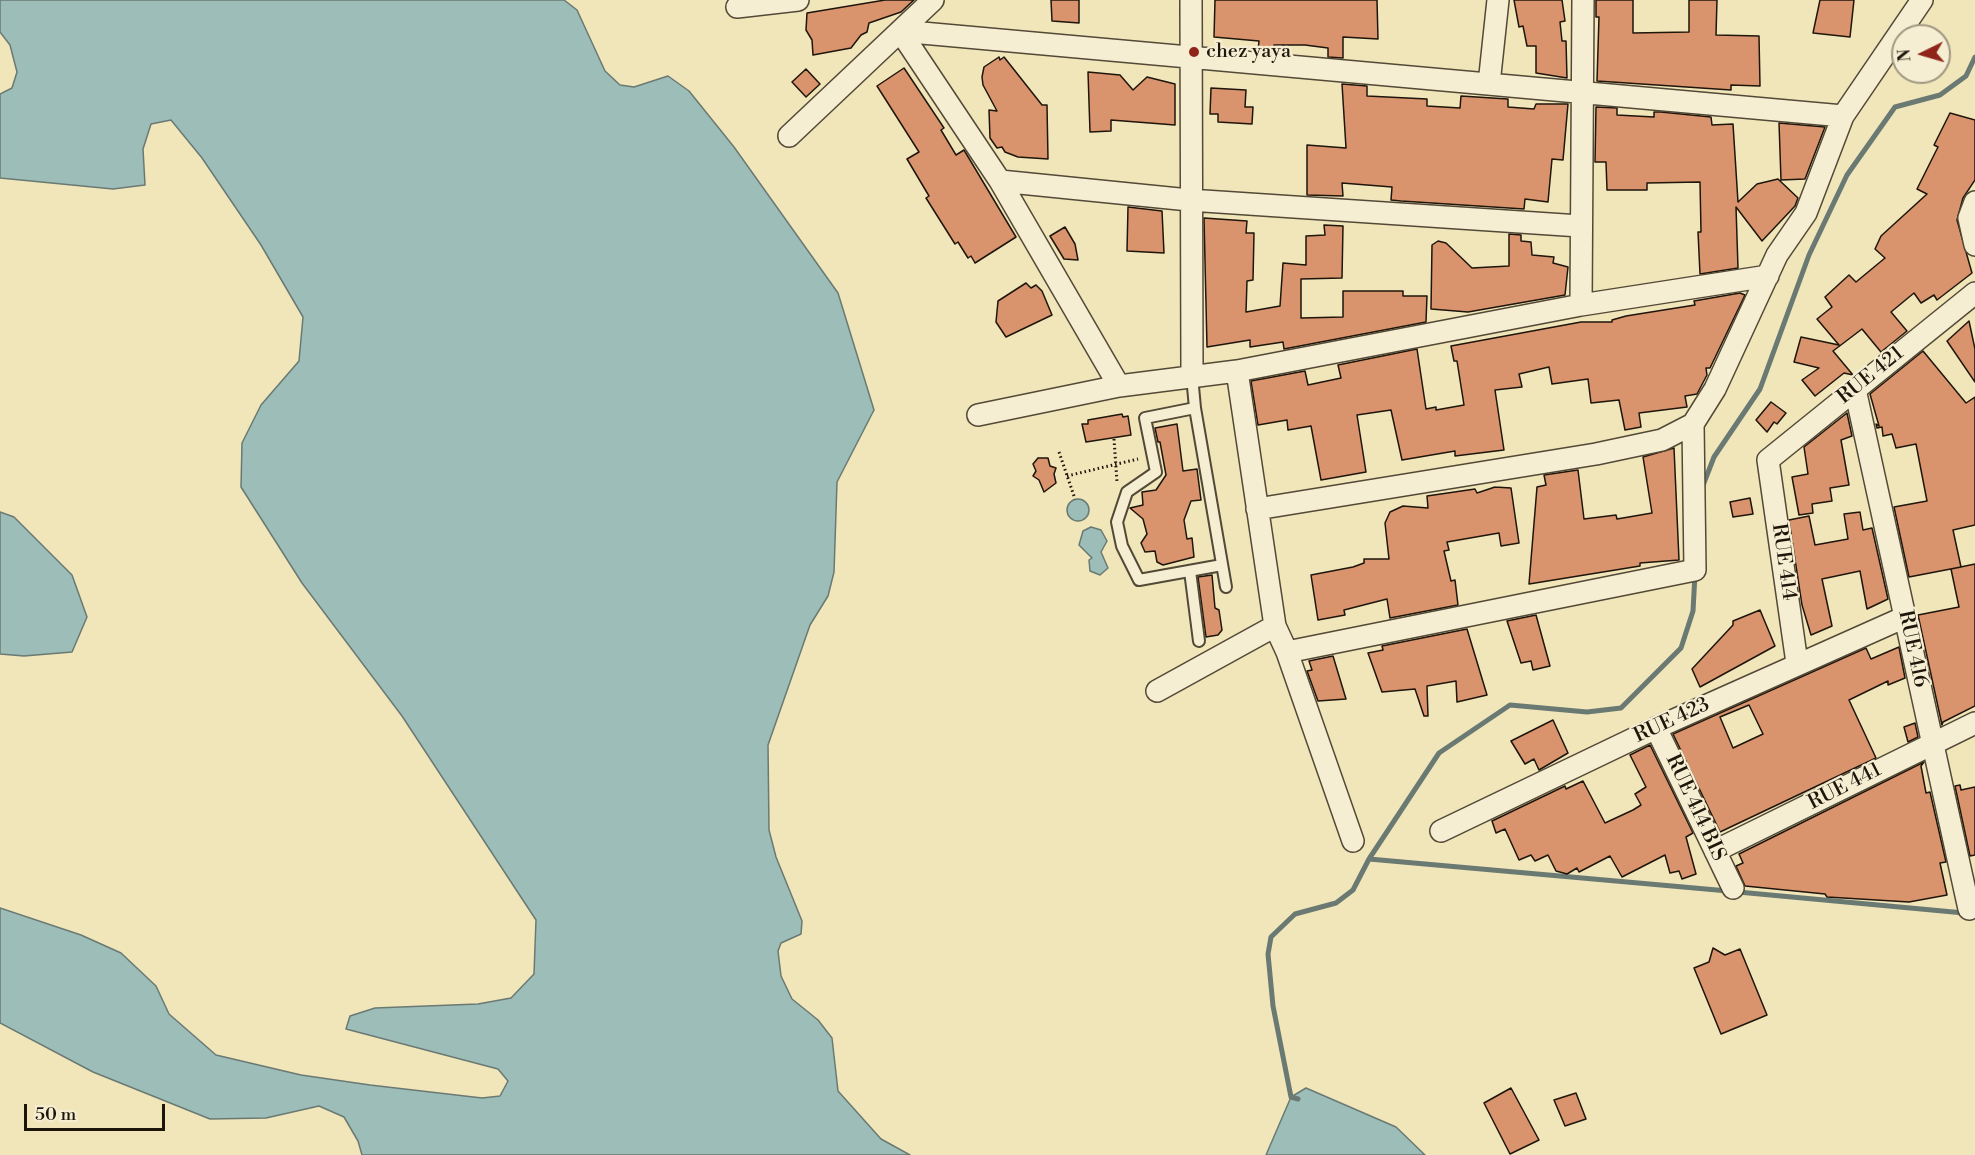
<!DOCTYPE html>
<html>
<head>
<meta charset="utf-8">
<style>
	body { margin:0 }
	#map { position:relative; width:1975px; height:1155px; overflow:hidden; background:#f1e5ba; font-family:"Libre Bodoni",serif }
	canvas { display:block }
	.north { position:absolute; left:1891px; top:24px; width:60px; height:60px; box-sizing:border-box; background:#f6eed2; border:2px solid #a09782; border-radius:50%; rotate:265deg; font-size:16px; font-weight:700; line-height:24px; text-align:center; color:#1e150b }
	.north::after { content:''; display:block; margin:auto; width:21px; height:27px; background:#8f2418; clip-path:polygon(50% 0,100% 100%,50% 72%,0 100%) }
	.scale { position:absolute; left:24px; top:1104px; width:141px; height:27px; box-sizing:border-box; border:3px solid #1e150b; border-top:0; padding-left:8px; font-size:18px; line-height:21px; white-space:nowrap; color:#1e150b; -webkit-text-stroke:4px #f6eed2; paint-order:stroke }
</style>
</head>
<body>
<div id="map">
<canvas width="1975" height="1155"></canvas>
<div class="north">N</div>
<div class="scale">50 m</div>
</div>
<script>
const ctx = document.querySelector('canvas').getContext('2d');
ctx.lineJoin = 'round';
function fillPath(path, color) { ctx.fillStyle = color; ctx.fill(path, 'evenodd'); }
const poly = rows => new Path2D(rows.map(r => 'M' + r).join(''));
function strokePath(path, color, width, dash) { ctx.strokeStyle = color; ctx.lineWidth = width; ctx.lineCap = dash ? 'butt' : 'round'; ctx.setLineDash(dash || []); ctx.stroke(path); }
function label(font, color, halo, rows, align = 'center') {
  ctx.font = font + ' "Libre Bodoni",serif'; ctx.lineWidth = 4.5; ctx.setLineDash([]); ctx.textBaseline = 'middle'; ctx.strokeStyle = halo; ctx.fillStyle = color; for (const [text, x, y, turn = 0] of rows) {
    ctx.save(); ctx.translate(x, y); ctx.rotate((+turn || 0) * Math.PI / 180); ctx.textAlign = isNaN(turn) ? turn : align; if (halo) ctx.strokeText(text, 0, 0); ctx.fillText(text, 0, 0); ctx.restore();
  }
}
const water = poly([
	[0,0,564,0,577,10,605,71,620,85,634,87,668,76,689,91,734,147,838,293,874,410,837,482,834,572,828,596,810,625,768,745,769,830,776,857,802,921,801,934,781,943,778,951,781,976,792,999,818,1020,832,1038,838,1091,881,1139,910,1155,362,1155,358,1141,344,1117,319,1106,266,1118,210,1119,93,1072,0,1023,0,908,81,935,121,953,156,986,169,1014,216,1055,301,1075,370,1085,482,1098,500,1096,508,1081,498,1069,346,1029,350,1016,375,1008,478,1004,511,998,534,974,536,920,402,716,302,583,241,487,242,443,261,405,299,361,303,317,261,245,202,158,171,120,151,124,143,149,145,185,113,189,0,178,0,94,12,88,17,72,10,45,0,32,0,0],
	'1067 510a11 11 0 1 1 22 0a11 11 0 1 1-22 0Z',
	[0,512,14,517,72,575,87,617,72,652,24,656,0,654,0,512],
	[1091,527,1101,530,1107,541,1101,552,1108,568,1100,575,1090,571,1089,560,1092,558,1079,545,1083,531,1091,527],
	[1306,1088,1396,1127,1425,1155,1266,1155,1291,1097,1306,1088]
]);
fillPath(water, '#9dbdb8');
strokePath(water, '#6a7a73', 1.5);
strokePath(poly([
	[1702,488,1714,457,1760,389,1809,255,1847,175,1895,107,1940,95,1966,76,1975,57],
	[1369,859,1728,891],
	[1738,892,1964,913],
	[1298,1099,1291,1097,1273,1006,1268,954,1271,937,1295,914,1336,903,1353,890,1369,859,1439,753,1510,705,1587,712,1621,708,1681,648,1693,611,1695,574]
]), '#6a7a73', 5);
const building = poly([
	[885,0,914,0,901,12,869,23,867,32,861,35,851,48,813,55,812,40,806,30,807,13,885,0],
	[1051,0,1079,0,1079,23,1052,21,1051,0],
	[1215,0,1377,0,1378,39,1343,37,1343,58,1328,57,1328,48,1305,45,1274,45,1274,50,1258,50,1259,41,1214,37,1215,0],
	[1514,0,1562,0,1565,21,1560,22,1562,41,1566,41,1567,78,1536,73,1536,46,1527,46,1523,26,1519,27,1514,0],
	[1596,0,1633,0,1633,33,1689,32,1689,0,1717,0,1716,35,1759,36,1760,86,1731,85,1731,90,1597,81,1599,17,1596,17,1596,0],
	[1820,0,1854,0,1850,37,1813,33,1820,0],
	[999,57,1000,60,1004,57,1042,105,1047,105,1048,159,1018,157,1005,152,1002,147,997,148,990,138,989,110,997,111,983,85,982,77,984,67,999,57],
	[904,68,944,128,941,130,956,155,964,150,1016,237,975,263,971,256,968,258,958,242,955,244,926,198,929,196,907,159,919,152,877,86,904,68],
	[806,69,820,84,806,97,792,82,806,69],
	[1088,72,1120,75,1133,90,1147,77,1175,84,1175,125,1111,120,1111,131,1090,132,1088,72],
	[1342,84,1367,86,1367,96,1427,99,1427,106,1460,108,1461,96,1508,99,1508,107,1534,109,1536,104,1568,104,1563,160,1552,159,1548,202,1525,199,1524,209,1401,201,1391,200,1392,187,1342,183,1343,196,1307,195,1307,145,1346,148,1342,84],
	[1211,88,1246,90,1245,107,1253,107,1252,124,1218,122,1218,114,1210,114,1211,88],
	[1596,107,1617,108,1617,115,1654,117,1654,112,1661,112,1711,117,1712,125,1733,124,1738,202,1757,184,1778,179,1798,198,1795,206,1762,241,1736,207,1738,268,1700,274,1698,232,1701,232,1700,182,1647,183,1647,190,1607,190,1606,162,1595,162,1596,107],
	[1950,113,1975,120,1975,180,1963,198,1957,220,1972,273,1937,300,1934,295,1921,303,1914,293,1891,312,1907,331,1881,352,1862,329,1833,351,1853,375,1844,373,1815,396,1802,380,1819,368,1794,362,1801,337,1839,345,1817,319,1832,307,1825,297,1849,275,1856,282,1885,258,1875,249,1881,236,1927,194,1917,189,1938,147,1934,145,1950,113],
	[1779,123,1825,127,1805,179,1781,180,1779,123],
	[1128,207,1162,211,1164,253,1127,251,1128,207],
	[1204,218,1247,221,1246,233,1254,233,1253,280,1247,281,1246,312,1280,306,1283,263,1306,265,1306,236,1325,235,1324,225,1343,226,1342,278,1301,279,1301,318,1343,317,1343,291,1403,291,1403,296,1427,296,1426,322,1284,349,1283,342,1250,347,1250,340,1207,347,1204,218],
	[1065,227,1075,244,1078,260,1064,259,1050,236,1065,227],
	[1509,234,1521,235,1521,241,1531,242,1532,255,1554,257,1553,263,1568,267,1565,295,1468,312,1431,309,1432,245,1438,241,1446,243,1472,268,1509,266,1509,234],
	[1026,283,1031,288,1036,285,1042,291,1052,315,1006,337,996,322,998,301,1026,283],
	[1740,293,1745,295,1710,368,1706,368,1707,375,1697,394,1685,396,1687,407,1639,413,1641,427,1625,430,1619,400,1591,403,1588,379,1552,384,1549,367,1519,374,1522,387,1495,390,1504,450,1455,456,1455,451,1402,460,1391,410,1357,415,1366,472,1321,480,1311,426,1288,430,1287,420,1258,425,1251,381,1305,371,1308,385,1341,378,1338,365,1417,349,1426,409,1436,407,1436,410,1464,405,1457,361,1454,361,1451,346,1581,322,1612,322,1612,320,1626,316,1695,305,1694,301,1740,293],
	[1969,321,1975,349,1975,382,1947,341,1969,321],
	[1923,351,1966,403,1975,397,1975,525,1953,530,1961,567,1909,577,1894,507,1927,501,1916,444,1896,448,1892,434,1883,436,1882,427,1877,428,1876,424,1879,426,1870,394,1923,351],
	[1771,402,1786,413,1777,424,1774,422,1767,432,1756,420,1771,402],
	[1847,413,1852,436,1841,440,1849,485,1830,488,1832,501,1812,504,1813,513,1799,515,1792,477,1808,474,1804,447,1847,413],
	[1122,414,1123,417,1128,416,1131,435,1086,442,1082,424,1088,424,1088,420,1122,414],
	[1177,424,1183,471,1197,469,1201,500,1191,501,1184,520,1187,539,1192,538,1194,557,1163,565,1157,562,1155,551,1145,552,1141,543,1147,534,1143,519,1130,508,1143,505,1142,492,1156,490,1166,475,1160,442,1158,442,1155,428,1177,424],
	[1674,448,1679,560,1640,563,1640,566,1529,584,1537,487,1546,485,1544,475,1578,470,1584,519,1616,515,1617,519,1652,513,1643,457,1674,448],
	[1038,458,1048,458,1050,466,1056,468,1054,474,1056,483,1044,492,1039,480,1033,476,1036,471,1033,464,1038,458],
	[1495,487,1511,488,1519,543,1501,546,1499,533,1447,542,1449,550,1444,551,1451,581,1455,580,1458,605,1390,618,1387,599,1344,610,1345,615,1318,620,1311,575,1353,567,1364,563,1364,559,1389,559,1385,523,1390,512,1403,506,1428,508,1427,496,1475,489,1477,493,1495,487],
	[1750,498,1753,514,1733,517,1730,502,1750,498],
	[1860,512,1863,530,1872,528,1888,599,1867,609,1860,571,1822,579,1832,626,1811,635,1802,605,1789,520,1809,516,1815,545,1848,539,1844,514,1860,512],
	[1975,564,1975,706,1943,722,1942,725,1918,615,1959,607,1951,569,1975,564],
	[1212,575,1215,608,1219,610,1222,630,1218,635,1206,637,1198,577,1212,575],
	[1760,610,1775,646,1700,687,1692,669,1733,625,1733,621,1760,610],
	[1536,615,1550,666,1533,670,1531,661,1521,663,1507,621,1536,615],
	[1467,629,1487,695,1457,702,1456,681,1427,686,1428,716,1424,716,1415,689,1382,692,1368,653,1383,650,1382,646,1467,629],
	[1899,647,1905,678,1888,685,1888,681,1849,700,1876,758,1720,832,1673,734,1866,648,1871,659,1899,647],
	[1749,705,1763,734,1733,748,1720,717,1749,705],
	[1333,656,1346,699,1318,701,1307,671,1312,670,1309,661,1333,656],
	[1553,720,1568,753,1539,770,1534,759,1525,764,1511,741,1553,720],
	[1915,723,1918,737,1908,742,1904,727,1915,723],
	[1650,745,1693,833,1686,837,1696,874,1682,879,1679,871,1670,873,1665,855,1622,877,1610,856,1579,872,1577,868,1567,874,1556,871,1548,855,1535,861,1531,855,1519,860,1505,829,1496,833,1492,821,1565,786,1566,789,1583,781,1605,823,1633,810,1641,805,1635,794,1646,787,1630,755,1650,745],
	[1924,762,1921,766,1926,793,1930,792,1946,862,1940,863,1947,895,1909,902,1827,897,1825,894,1745,886,1736,866,1743,863,1739,854,1924,762],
	[1960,785,1961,790,1975,787,1975,855,1970,856,1955,786,1960,785],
	[1713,948,1725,955,1740,949,1767,1015,1721,1034,1694,968,1709,962,1713,948],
	[1511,1088,1539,1140,1510,1154,1484,1103,1511,1088],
	[1576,1093,1586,1119,1565,1126,1554,1100,1576,1093]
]);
fillPath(building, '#d9936d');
strokePath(building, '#1e150b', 1.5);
const lane = poly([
	[1192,376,1195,408],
	[1222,565,1139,580,1122,546,1117,522,1127,492,1156,472,1145,418,1195,408,1226,587],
	[1190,571,1199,641]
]);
const street = poly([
	[1191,0,1192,376],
	[737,7,798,0],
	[900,31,1843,116],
	[900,31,1000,181,1119,386],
	[1489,84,1498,0],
	[789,136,933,0],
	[1000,181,1189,200,1580,226],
	[1975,202,1969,218,1975,245],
	[1581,305,1583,0],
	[1237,371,1275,626,1287,652,1353,841],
	[1855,389,1969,909],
	[978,415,1119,386,1237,371,1581,305,1768,276],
	[1257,509,1596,454,1662,440,1693,424,1715,389,1777,255,1806,213,1843,116,1922,0],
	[1287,652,1695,570,1693,424],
	[1797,663,1768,460,1975,293],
	[1157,691,1275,626],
	[1656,728,1733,888],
	[1441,831,1656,728,1905,617],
	[1715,851,1975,723]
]);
strokePath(lane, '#534937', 14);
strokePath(street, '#534937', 24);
strokePath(poly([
	[1114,439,1117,482],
	[1059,452,1075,499],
	[1067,476,1138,459]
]), '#1e150b', 3, [1.5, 3]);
strokePath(lane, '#f6eed2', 10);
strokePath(street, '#f6eed2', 21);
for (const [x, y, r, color] of [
	[1194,52,6,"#8f2418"]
]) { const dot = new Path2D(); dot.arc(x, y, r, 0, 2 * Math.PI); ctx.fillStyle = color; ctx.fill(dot); strokePath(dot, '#f6eed2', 2); }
label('20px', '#1e150b', '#f6eed2', [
	["chez yaya",1206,52]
], 'left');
label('20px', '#1e150b', '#f6eed2', [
	["RUE 421",1871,376,-39],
	["RUE 414",1783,562,82],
	["RUE 416",1912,649,78],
	["RUE 423",1672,721,-25],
	["RUE 441",1845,787,-27],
	["RUE 414 BIS",1695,808,65]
]);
</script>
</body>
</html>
